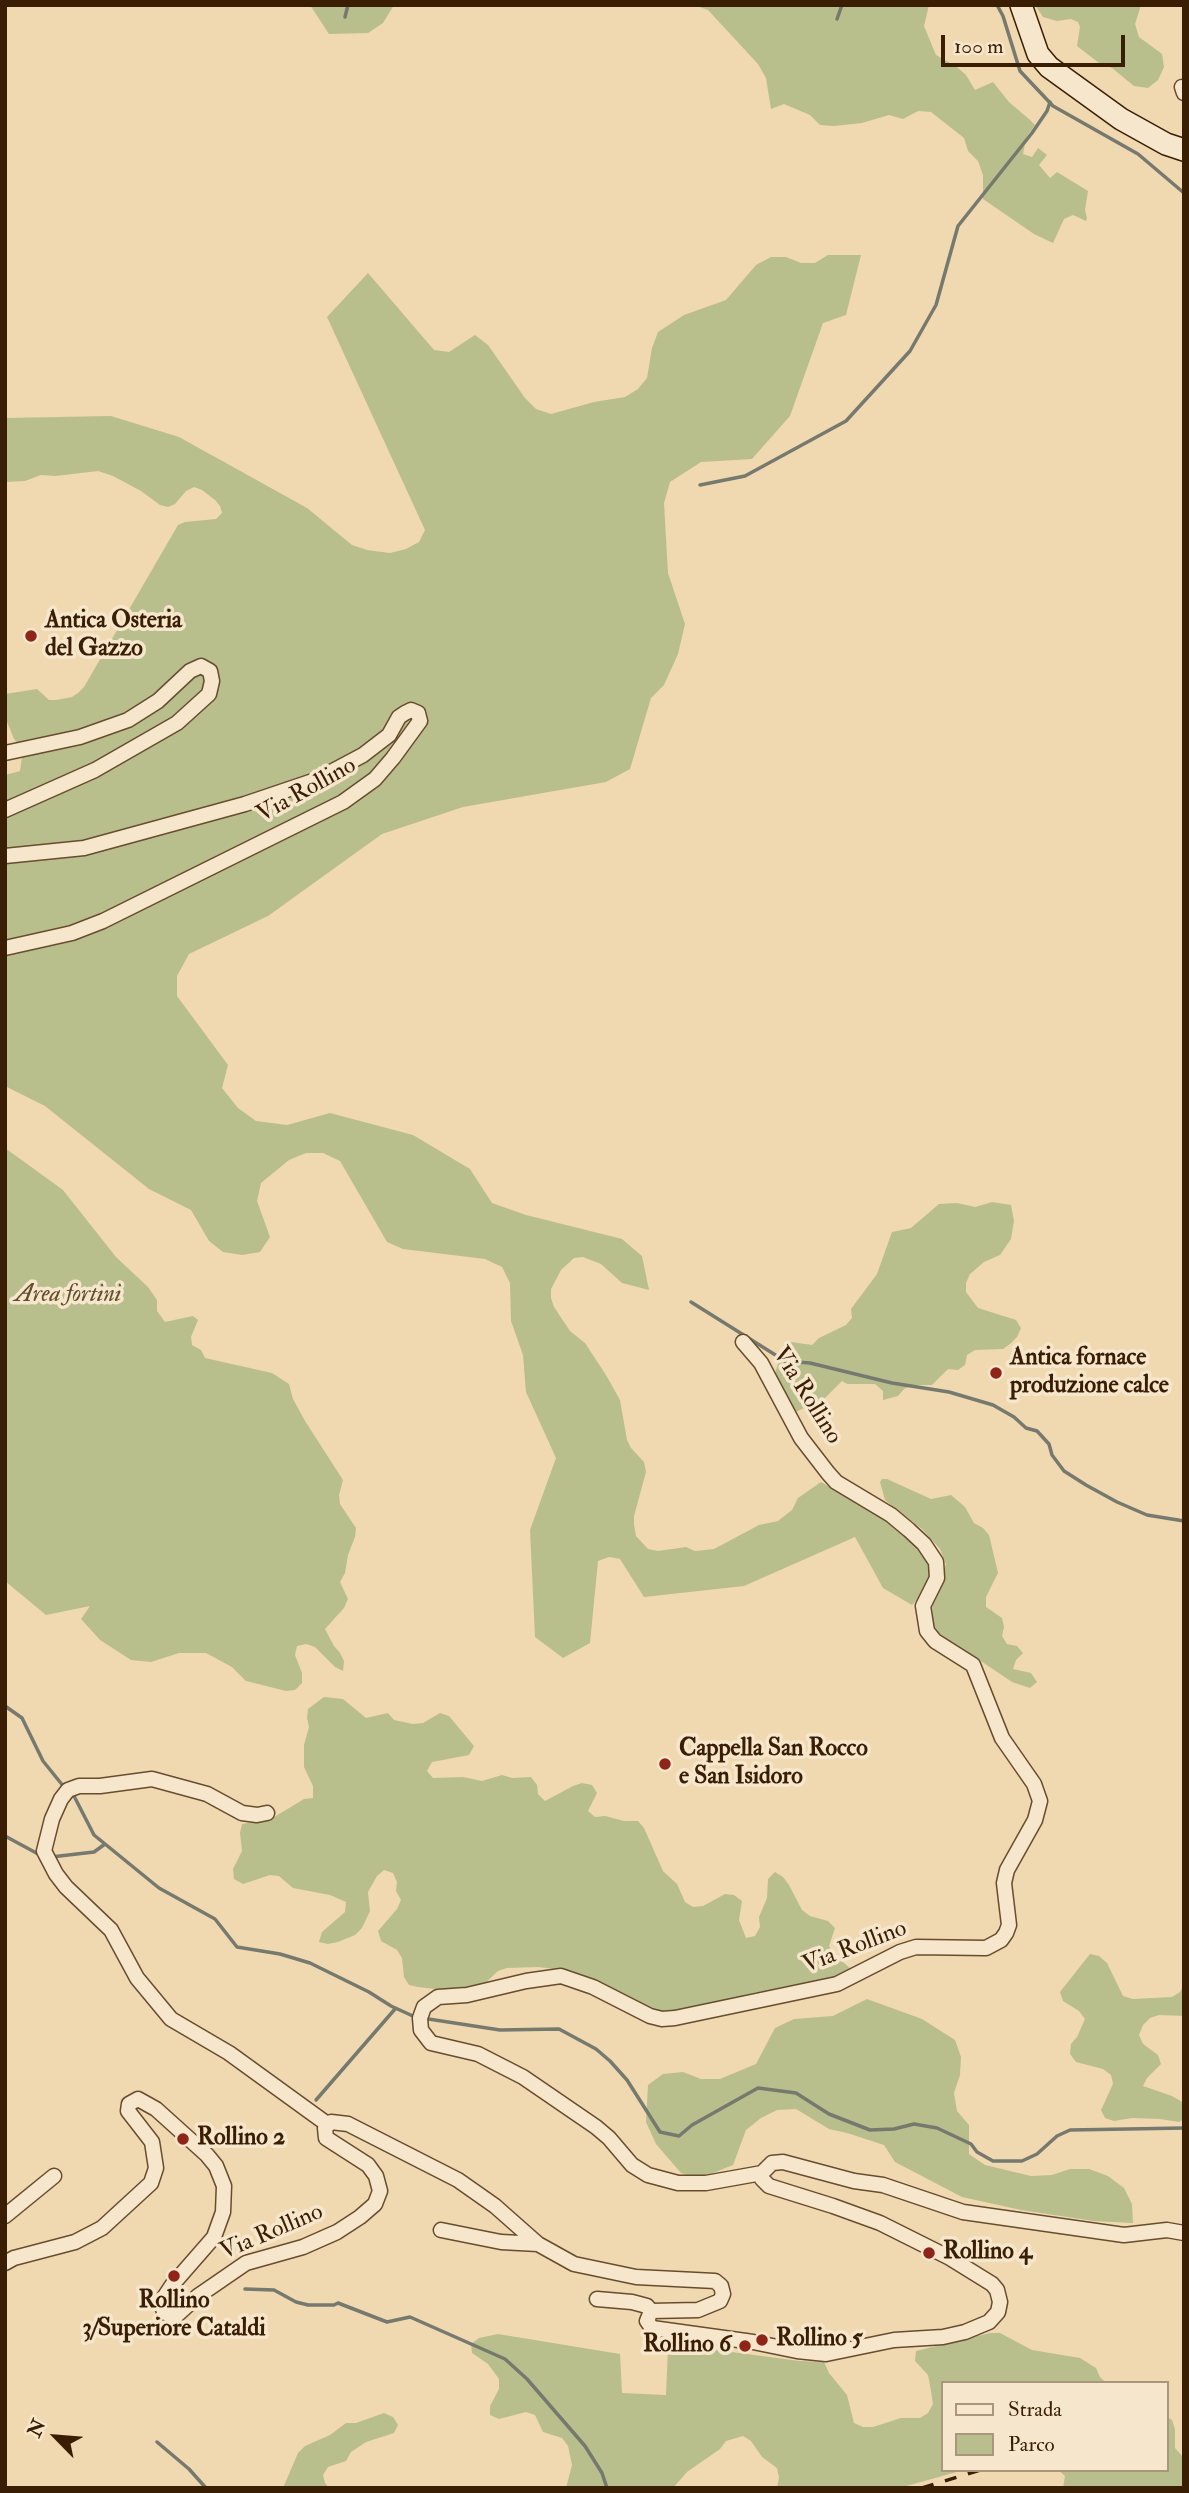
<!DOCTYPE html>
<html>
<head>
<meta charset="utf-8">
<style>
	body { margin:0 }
	#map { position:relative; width:1189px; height:2493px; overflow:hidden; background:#f0d8b0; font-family:"IM FELL Double Pica",serif }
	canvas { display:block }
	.frame { position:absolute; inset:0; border:7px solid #3a1e03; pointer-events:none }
	.legend { position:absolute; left:941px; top:2381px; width:228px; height:91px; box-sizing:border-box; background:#f5e6cc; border:2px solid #aa967c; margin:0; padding:9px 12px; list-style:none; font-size:21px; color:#3a1e03 }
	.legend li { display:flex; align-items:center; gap:14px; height:35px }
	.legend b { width:35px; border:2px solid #aa967c }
	.north { position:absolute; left:21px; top:2402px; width:70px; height:70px; -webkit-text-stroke:5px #f5e6cc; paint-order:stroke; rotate:295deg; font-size:19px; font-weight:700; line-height:28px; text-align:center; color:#3a1e03 }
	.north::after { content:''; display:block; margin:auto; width:24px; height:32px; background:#3a1e03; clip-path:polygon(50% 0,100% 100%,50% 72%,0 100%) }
	.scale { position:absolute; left:941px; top:35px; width:184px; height:32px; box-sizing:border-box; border:4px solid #3a1e03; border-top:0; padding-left:9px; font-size:21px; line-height:24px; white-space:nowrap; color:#3a1e03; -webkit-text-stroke:5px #f5e6cc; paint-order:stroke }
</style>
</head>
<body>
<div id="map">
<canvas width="1189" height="2493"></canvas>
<div class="frame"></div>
<ul class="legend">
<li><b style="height:9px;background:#f5e6cc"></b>Strada</li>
<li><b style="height:19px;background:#b9bf8c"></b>Parco</li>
</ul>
<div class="north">N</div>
<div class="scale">100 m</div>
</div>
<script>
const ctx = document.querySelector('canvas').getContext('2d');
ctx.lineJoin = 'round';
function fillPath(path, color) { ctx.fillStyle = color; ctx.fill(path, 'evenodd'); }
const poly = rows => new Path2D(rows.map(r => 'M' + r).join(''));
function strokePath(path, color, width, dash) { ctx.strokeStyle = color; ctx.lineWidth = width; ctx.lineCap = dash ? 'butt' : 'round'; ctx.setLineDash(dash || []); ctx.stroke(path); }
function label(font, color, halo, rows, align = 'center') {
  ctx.font = font + ' "IM FELL Double Pica",serif'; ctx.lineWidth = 7; ctx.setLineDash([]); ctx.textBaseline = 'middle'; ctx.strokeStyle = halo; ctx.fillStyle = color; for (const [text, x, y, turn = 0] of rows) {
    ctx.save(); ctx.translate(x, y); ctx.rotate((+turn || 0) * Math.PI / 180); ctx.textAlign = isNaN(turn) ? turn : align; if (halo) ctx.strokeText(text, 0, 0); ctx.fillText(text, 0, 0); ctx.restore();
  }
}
fillPath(poly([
	[310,5,394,5,383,23,368,33,329,34],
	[694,5,929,5,924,26,936,55,957,67,966,75,975,90,993,82,1009,102,1030,120,1035,125,1026,138,1023,154,1032,157,1038,148,1047,155,1039,165,1050,178,1057,172,1088,191,1085,210,1087,218,1086,221,1073,215,1064,219,1053,243,1034,234,983,199,983,175,978,161,968,151,964,138,931,112,918,111,903,119,889,115,862,123,834,126,820,125,810,115,784,104,771,109,766,78,758,64,708,10],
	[1035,5,1141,5,1135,24,1139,37,1162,54,1164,67,1158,80,1148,88,1134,86,1112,68,1099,63,1077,46,1080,27,1078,22,1071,19,1057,21,1043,17],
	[828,255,861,255,846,315,823,323,790,416,752,459,701,462,670,482,664,503,668,573,685,624,678,654,664,685,651,698,630,769,606,782,463,807,382,834,268,916,189,954,177,976,177,996,228,1065,222,1088,238,1108,256,1121,287,1125,330,1113,413,1135,470,1169,492,1203,526,1215,622,1239,642,1256,649,1290,622,1283,601,1264,583,1257,574,1258,561,1270,551,1289,551,1298,554,1307,570,1331,585,1343,606,1375,620,1400,627,1440,631,1448,644,1462,646,1472,634,1516,634,1525,636,1536,648,1549,658,1551,686,1547,695,1551,714,1549,759,1525,778,1521,792,1510,798,1498,821,1482,884,1518,907,1535,926,1557,930,1573,925,1591,912,1605,883,1588,855,1537,744,1586,644,1597,620,1559,609,1557,598,1561,590,1643,563,1658,535,1637,530,1530,556,1458,526,1392,523,1355,511,1321,510,1283,502,1267,485,1259,403,1249,387,1242,340,1161,323,1153,306,1153,289,1160,261,1183,257,1201,270,1237,260,1252,242,1255,223,1252,209,1241,191,1210,149,1189,45,1106,5,1086,5,775,20,771,23,750,14,739,5,717,5,694,37,689,49,700,56,700,72,697,78,693,84,687,178,525,185,522,216,519,222,513,220,506,215,500,202,490,194,487,186,491,175,504,168,507,160,505,141,491,113,476,98,471,56,476,41,475,25,481,5,482,5,418,111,416,179,437,307,508,352,545,367,550,390,553,406,549,419,542,425,530,327,317,368,273,434,350,449,352,475,335,488,345,525,398,536,409,551,414,594,402,625,397,638,389,647,378,652,348,658,332,684,315,726,300,756,265,771,257,786,257,801,263,815,263],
	[5,1148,63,1190,116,1257,148,1287,157,1300,157,1311,165,1322,193,1316,198,1320,191,1337,192,1345,201,1350,205,1358,272,1373,289,1384,293,1399,305,1421,343,1480,339,1495,340,1504,356,1528,355,1537,348,1555,345,1573,340,1582,348,1599,344,1608,325,1629,334,1646,340,1653,344,1661,343,1671,335,1667,315,1647,306,1644,297,1646,295,1655,302,1673,302,1683,295,1690,286,1691,246,1681,232,1667,206,1653,179,1653,151,1662,131,1660,100,1640,81,1619,90,1606,46,1615,5,1581],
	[992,1202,1011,1205,1014,1221,1011,1239,1000,1255,984,1262,970,1274,966,1283,966,1292,978,1308,1016,1320,1021,1328,1017,1337,1010,1344,1003,1349,975,1350,967,1355,965,1365,958,1370,948,1369,932,1385,913,1385,904,1389,898,1396,883,1400,883,1391,875,1384,847,1384,842,1381,825,1398,798,1411,790,1412,773,1380,785,1341,812,1345,819,1338,846,1325,852,1318,851,1309,877,1274,892,1232,911,1228,939,1204,957,1203,975,1207],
	[882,1479,887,1479,931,1499,951,1495,965,1507,974,1523,983,1528,989,1535,998,1573,986,1597,986,1607,1002,1618,1004,1627,1002,1636,1007,1644,1017,1646,1023,1653,1016,1660,1013,1669,1031,1673,1037,1682,1030,1688,1012,1682,969,1653,959,1650,938,1632,933,1624,932,1605,946,1564,940,1549,922,1529,885,1500,880,1482],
	[324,1697,343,1699,366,1718,388,1713,394,1720,413,1724,423,1723,440,1713,449,1716,474,1746,469,1755,432,1762,427,1771,433,1778,463,1777,482,1781,502,1775,512,1778,531,1777,537,1785,538,1794,545,1801,573,1786,582,1783,592,1785,597,1793,588,1811,595,1817,605,1816,624,1821,638,1821,644,1828,663,1871,677,1884,685,1902,693,1907,703,1906,725,1894,734,1895,742,1901,739,1920,746,1938,755,1936,760,1927,759,1917,767,1898,768,1879,775,1872,783,1877,789,1885,802,1910,810,1916,828,1921,835,1928,829,1946,834,1954,853,1971,812,1987,757,1992,687,2011,665,2012,638,2005,572,1971,538,1967,507,1968,498,1971,480,1988,460,1992,418,1987,409,1985,404,1977,402,1958,397,1950,381,1941,378,1931,397,1909,401,1900,396,1891,397,1882,393,1873,384,1870,377,1876,368,1892,370,1911,362,1928,355,1935,338,1942,328,1944,319,1942,322,1932,345,1912,346,1902,330,1895,293,1888,279,1876,270,1875,243,1884,234,1879,233,1869,242,1851,240,1833,242,1824,271,1819,304,1799,313,1798,313,1786,304,1767,304,1745,309,1727,307,1718,308,1709],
	[1090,1954,1099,1956,1107,1963,1123,1996,1133,1999,1172,1997,1180,1992,1184,1984,1184,2016,1159,2015,1150,2018,1143,2025,1139,2035,1143,2044,1158,2055,1161,2064,1147,2078,1143,2086,1172,2096,1184,2103,1184,2119,1179,2122,1160,2119,1132,2118,1114,2121,1105,2118,1101,2110,1113,2084,1111,2075,1103,2069,1076,2062,1070,2054,1071,2044,1077,2037,1085,2019,1079,2011,1063,2001,1060,1992],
	[867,1999,922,2019,955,2040,961,2057,960,2075,954,2093,957,2111,969,2125,969,2154,985,2165,1031,2176,1052,2175,1070,2169,1089,2169,1108,2176,1124,2188,1132,2204,1133,2223,1094,2221,1021,2210,962,2197,895,2162,884,2145,847,2133,829,2129,796,2109,777,2110,761,2118,746,2130,733,2165,698,2179,681,2173,656,2144,646,2122,648,2085,663,2074,683,2072,701,2079,720,2079,756,2064,775,2028,794,2019,833,2016],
	[990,2333,1000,2333,1032,2350,1080,2358,1096,2368,1100,2377,1106,2383,942,2383,942,2470,964,2470,899,2488,777,2488,779,2477,777,2468,762,2457,751,2441,743,2436,726,2441,720,2449,687,2472,673,2488,566,2488,572,2465,568,2446,562,2438,543,2432,535,2415,526,2412,499,2419,490,2415,490,2406,499,2389,499,2379,488,2364,472,2353,471,2344,479,2338,498,2334,620,2354,622,2393,666,2395,668,2348,677,2342,716,2350,800,2361,824,2362,829,2373,847,2395,854,2423,863,2427,873,2427,901,2418,920,2418,928,2413,933,2404,930,2385,928,2375,915,2361,916,2351],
	[384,2413,393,2417,398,2425,394,2433,366,2442,351,2452,346,2461,328,2467,323,2475,325,2483,329,2488,283,2488,298,2453,305,2446,330,2435,346,2423,356,2423],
	[1166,2416,1172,2420,1175,2429,1175,2448,1184,2458,1184,2487,1063,2488,1065,2476,1058,2470,1166,2470]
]), '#b9bf8c');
strokePath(poly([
	[997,5,1003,16,1020,71,1053,106,1138,154,1184,193],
	[345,17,348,5],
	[837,19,842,5],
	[700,485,745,476,846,421,910,351,936,305,958,226,1032,133,1047,111,1050,102],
	[691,1302,785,1361,810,1363,892,1383,949,1392,993,1405,1014,1417,1026,1428,1037,1431,1049,1444,1052,1455,1064,1471,1086,1485,1117,1502,1147,1515,1184,1521],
	[5,1706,22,1718,43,1761,64,1787],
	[70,1792,74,1796,94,1835,159,1888,215,1919,237,1947,280,1954,310,1963,369,1992,391,2006,415,2017],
	[5,1836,40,1855],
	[51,1857,94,1852,105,1844],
	[422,2018,500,2030,559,2029,596,2049,610,2061,627,2080,660,2132,679,2136,692,2125,758,2088,796,2093,829,2114,870,2130,894,2129,914,2124,937,2128,971,2144,977,2152,993,2161,1022,2161,1037,2154,1057,2136,1070,2130,1184,2128],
	[316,2100,395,2009],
	[245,2289,274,2290,296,2302,308,2305,334,2305,338,2303,387,2322,410,2317,505,2359,527,2379,585,2446,602,2473,607,2488],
	[157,2442,189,2469,206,2488]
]), '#767a6e', 3.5);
const street = poly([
	[1182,87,1184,93],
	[5,753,80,737,128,720,158,701,190,671,201,666,210,671,212,681,209,694,177,723,95,770,5,810],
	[5,856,84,848,245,804,316,780,363,755,389,735,399,717,405,713,411,710,418,713,420,721,393,758,375,779,343,802,103,921,72,933,5,948],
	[743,1342,761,1363,801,1438,828,1473,836,1482,891,1515,909,1530,924,1544,936,1562,937,1578,923,1606,927,1631,935,1641,973,1665,1002,1738,1034,1784,1040,1801,1035,1820,1007,1870,1004,1883,1009,1925,1006,1933,1001,1940,986,1948,916,1947,900,1952,837,1984,675,2018,662,2019,650,2016,593,1987,561,1976,526,1981,467,1995,438,1997,424,2007,420,2018,421,2030,431,2043,478,2054,523,2077,596,2127,609,2138,632,2165,648,2175,678,2183,706,2183,762,2173],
	[267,1813,257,1815,242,1813,207,1794,152,1779,100,1786,79,1786,68,1790,61,1799,52,1819,44,1851,56,1874,66,1887,111,1930,137,1978,171,2019,229,2053,327,2124],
	[5,2216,54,2176],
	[441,2230,501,2242,538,2244],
	[5,2263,14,2258,75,2242,102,2228,151,2183,156,2168,152,2142,128,2111,129,2104,138,2099,156,2109,207,2155,216,2166,224,2186,223,2212,214,2237,173,2284,161,2302,164,2312,171,2316,178,2314,198,2296,246,2263,303,2247,337,2232,360,2217,375,2204,380,2191,376,2176,368,2165,326,2138,325,2128,331,2122,348,2124,458,2180,495,2206,538,2244,574,2264,636,2277,715,2281,721,2286,723,2294,720,2301,698,2310,651,2311,647,2321,652,2328,753,2342,797,2351,826,2354,894,2340,943,2337,965,2332,989,2322,998,2312,1000,2302,997,2290,992,2284,950,2258,880,2223,833,2206,769,2186,762,2179,762,2173,772,2163,783,2162,854,2181,883,2185,963,2212,1124,2235,1167,2230,1184,2233],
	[597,2299,632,2302,647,2306,651,2311]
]);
const secondary = poly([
	[1021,5,1038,54,1049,67,1121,119,1166,144,1184,150]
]);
strokePath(street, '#684c2e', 17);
strokePath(secondary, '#3a1e03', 24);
strokePath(street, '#f5e6cc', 14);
strokePath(secondary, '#f5e6cc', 21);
strokePath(poly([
	[922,2488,980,2470]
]), '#3a1e03', 3.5, [12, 12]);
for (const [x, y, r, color] of [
	[31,636,7,"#8f2418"],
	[996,1373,7,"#8f2418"],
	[665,1764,7,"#8f2418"],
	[183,2139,7,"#8f2418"],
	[929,2253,7,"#8f2418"],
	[174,2276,7,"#8f2418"],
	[762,2340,7,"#8f2418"],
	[745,2346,7,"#8f2418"]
]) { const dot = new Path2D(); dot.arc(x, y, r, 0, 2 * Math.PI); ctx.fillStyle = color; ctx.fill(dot); strokePath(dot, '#f5e6cc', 2.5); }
label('bold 24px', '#3a1e03', '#f5e6cc', [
	["Antica Osteria",45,622],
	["del Gazzo",45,650],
	["Antica fornace",1010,1359],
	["produzione calce",1010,1387],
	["Cappella San Rocco",679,1750],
	["e San Isidoro",679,1778],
	["Rollino 2",197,2139],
	["Rollino 4",943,2253],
	["Rollino",174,2302,"center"],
	["3/Superiore Cataldi",174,2330,"center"],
	["Rollino 5",776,2340],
	["Rollino 6",731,2346,"right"]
], 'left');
label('24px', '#3a1e03', '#f5e6cc', [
	["Via Rollino",307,791,-29],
	["Via Rollino",806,1396,58],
	["Via Rollino",855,1948,-21],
	["Via Rollino",272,2233,-23]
]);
label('italic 24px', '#604e2c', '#f5e6cc', [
	["Area fortini",68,1296]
]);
</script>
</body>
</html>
